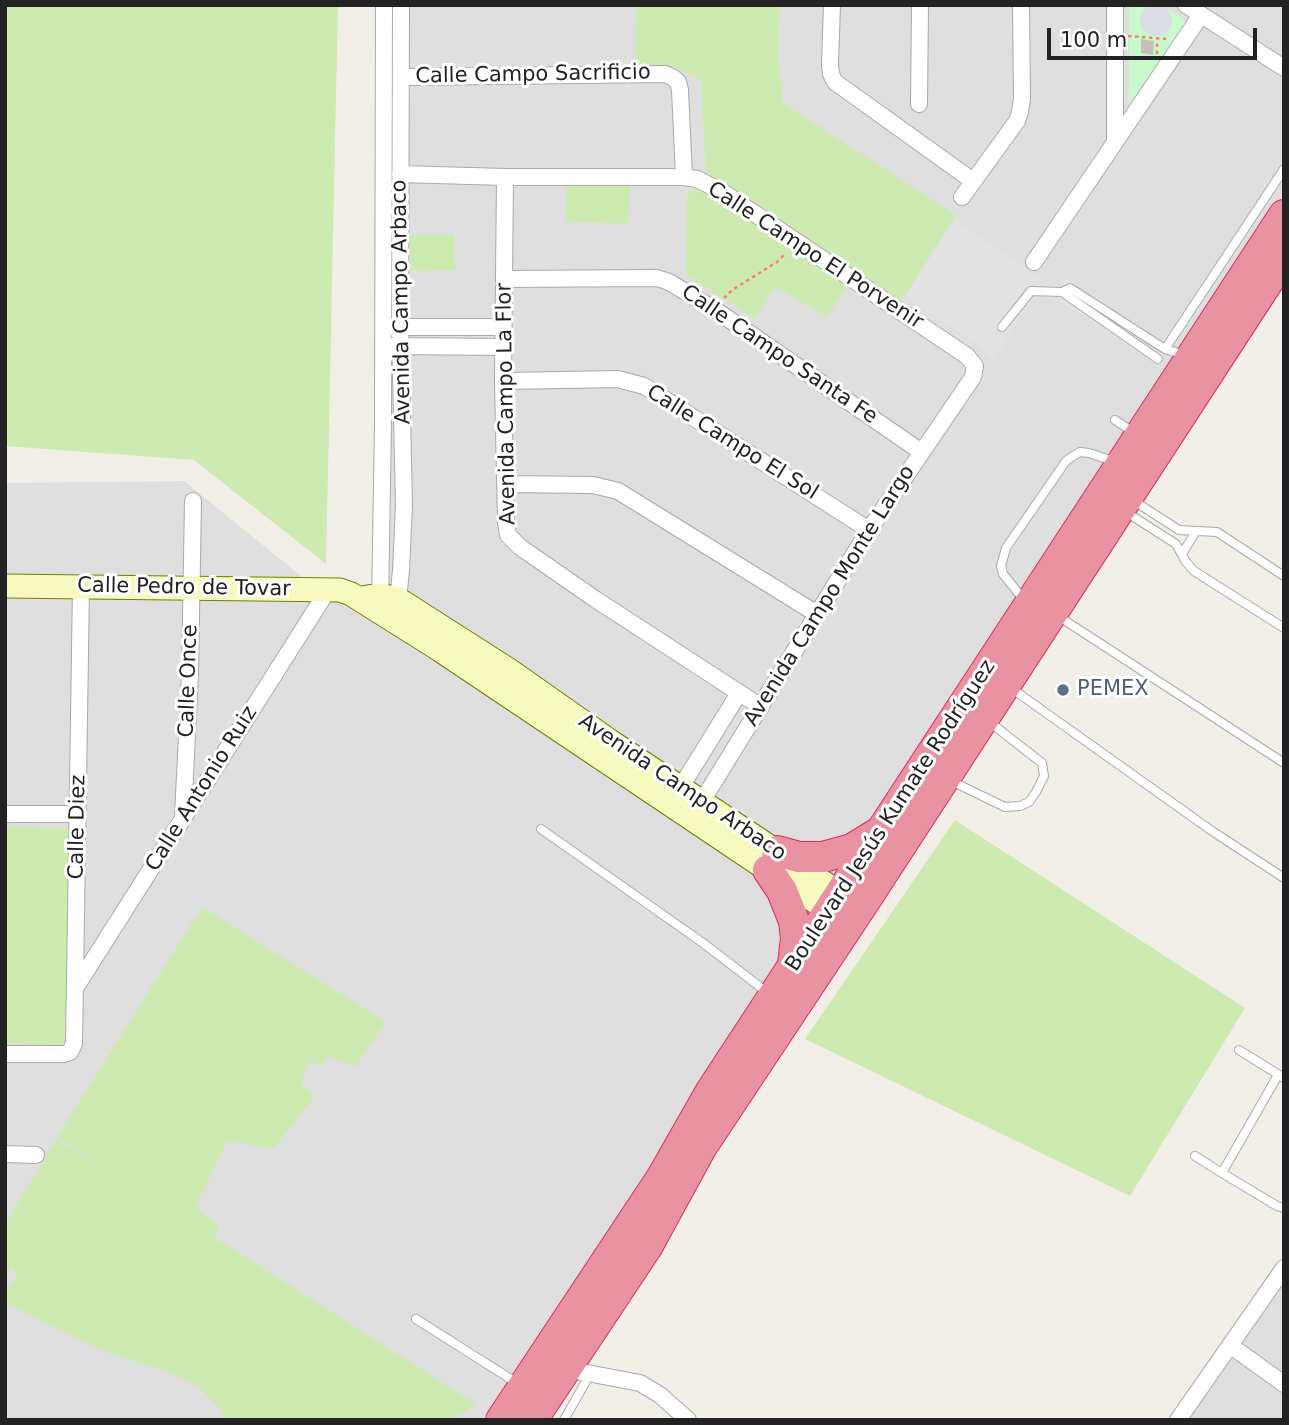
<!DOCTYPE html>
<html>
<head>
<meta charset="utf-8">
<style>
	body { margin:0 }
	#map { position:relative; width:1289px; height:1425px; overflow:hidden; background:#f2efe9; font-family:"DejaVu Sans",sans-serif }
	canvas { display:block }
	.frame { position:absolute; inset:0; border:7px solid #222; pointer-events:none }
	.scale { position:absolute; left:1047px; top:28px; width:210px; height:32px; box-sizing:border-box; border:4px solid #222; border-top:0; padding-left:9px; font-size:21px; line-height:24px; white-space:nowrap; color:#222; -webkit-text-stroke:5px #fff; paint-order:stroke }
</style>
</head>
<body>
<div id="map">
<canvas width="1289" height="1425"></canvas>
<div class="frame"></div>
<div class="scale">100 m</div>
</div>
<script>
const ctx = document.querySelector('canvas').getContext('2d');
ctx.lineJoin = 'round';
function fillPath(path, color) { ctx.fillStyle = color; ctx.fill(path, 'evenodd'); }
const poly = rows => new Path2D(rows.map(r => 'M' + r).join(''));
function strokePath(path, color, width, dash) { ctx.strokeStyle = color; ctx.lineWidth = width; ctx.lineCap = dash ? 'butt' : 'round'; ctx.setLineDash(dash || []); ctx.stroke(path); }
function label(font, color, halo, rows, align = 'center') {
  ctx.font = font + ' "DejaVu Sans",sans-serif'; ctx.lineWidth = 6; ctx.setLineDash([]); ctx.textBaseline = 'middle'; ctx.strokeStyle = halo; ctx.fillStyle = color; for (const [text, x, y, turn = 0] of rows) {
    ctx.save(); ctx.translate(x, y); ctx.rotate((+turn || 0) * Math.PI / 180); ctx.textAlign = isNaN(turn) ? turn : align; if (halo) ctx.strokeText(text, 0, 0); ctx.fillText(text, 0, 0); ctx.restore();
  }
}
fillPath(poly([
	[390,5,1284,5,1284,240,527,1420,5,1420,5,483,184,481,322,593,385,594],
	[1284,1276,1284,1420,1180,1420]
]), '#e0dfdf');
fillPath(poly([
	[5,5,338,5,326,564,194,460,5,446],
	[636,5,780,7,778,57,783,103,956,215,901,301,706,177,701,81,677,68,635,63],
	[567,183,630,186,628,224,565,221],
	[695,187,703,187,848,285,827,317,775,286,755,319,686,275,687,196],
	[410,235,454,235,455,270,410,271],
	[955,820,1245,1008,1130,1196,805,1039],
	[5,827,71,828,68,1045,5,1043],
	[202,907,386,1022,355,1067,328,1056,322,1066,310,1061,305,1069,302,1085,314,1097,273,1149,227,1141,195,1208,220,1226,214,1237,476,1404,453,1420,225,1420,222,1411,198,1386,165,1371,106,1352,5,1303,5,1293,17,1276,13,1268,5,1276,5,1225,56,1139,120,1178,57,1137]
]), '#cdebb0');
fillPath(poly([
	[1129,5,1163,5,1190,24,1132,105,1129,102]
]), '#c8facc');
fillPath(poly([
	[955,220,1044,281,1059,283,1064,277,1140,328,1126,345,1057,299,1040,298,1036,296,993,361,976,344,905,296]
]), '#e2e2e2');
fillPath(poly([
	'1140 20a16 16 0 1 1 32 0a16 16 0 1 1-32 0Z'
]), '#dddde8');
fillPath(poly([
	[1141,39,1154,41,1153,55,1141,53]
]), '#c7bfb8');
const lane = poly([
	[1062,292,1158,359],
	[1002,327,1031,291,1062,292,1070,288,1165,349,1185,355],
	[1165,349,1284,169],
	[1115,420,1133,432],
	[1131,499,1179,530,1217,532,1284,576],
	[1126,512,1176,544,1186,562,1194,571,1284,628],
	[1182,554,1196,531],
	[1024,600,1003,574,1001,566,1006,548,1066,461,1073,456,1080,452,1089,453,1116,462],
	[1058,616,1284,763],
	[1011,688,1212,831,1284,878],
	[951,781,1005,807,1020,806,1029,802,1036,792,1044,776,1042,763,987,720],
	[541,829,703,943,768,993],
	[1239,1050,1284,1078],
	[1278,1075,1222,1173,1277,1206,1284,1208],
	[1195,1156,1222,1173],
	[416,1319,517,1383],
	[564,1420,590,1374]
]);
const street = poly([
	[832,5,830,64,831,74,835,82,973,181],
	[1186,5,1284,68],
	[402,77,665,74,672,77,678,82,680,90,684,177],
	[919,104,920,5],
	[1115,142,1115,5],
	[400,174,505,177,684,177,697,179,721,191,967,356,975,366,973,377,869,530,696,811],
	[505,177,503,381,506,523,508,535,520,547,595,599,761,707],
	[962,197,1017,121,1020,112,1022,99,1021,5],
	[1034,262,1201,15],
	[504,279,657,278,669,282,717,311,920,451],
	[390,327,503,327],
	[393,346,504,347],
	[503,381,618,379,644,386,869,530],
	[506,484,593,485,618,491,817,614],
	[380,605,383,422,384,5],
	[397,608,401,571,404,505,400,328,401,5],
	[676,795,739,693],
	[5,814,78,814],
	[183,816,190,675,193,501],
	[76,987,328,590],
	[5,1054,64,1054,70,1052,74,1044,81,587],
	[5,1154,36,1155],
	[1231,1346,1284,1384],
	[566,1369,640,1383,660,1395,688,1420],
	[1178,1420,1284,1268]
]);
const secondary = poly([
	[5,586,340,590,351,594,440,650,841,919],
	[361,598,380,595,398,599,509,670,610,741,853,902]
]);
const highway = poly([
	[777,851,799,857,823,857,852,849,878,833],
	[768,870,782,891,794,921,796,939,793,964],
	[501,1420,662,1177,711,1091,1284,215],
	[532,1420,647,1247,701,1148,861,907,1284,257]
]);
strokePath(lane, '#a9a9a9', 10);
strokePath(street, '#a9a9a9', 18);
strokePath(secondary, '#707d05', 25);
strokePath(highway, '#dc2a67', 32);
strokePath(poly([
	[1128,36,1167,39],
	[1157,54,1157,40],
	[724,298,732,290,777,262,786,253]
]), '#fa8072', 2.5, [3.5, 3.5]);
strokePath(lane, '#fff', 8);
strokePath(street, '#fff', 16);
strokePath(secondary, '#f7fabf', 23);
strokePath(highway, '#e892a2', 30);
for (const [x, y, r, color] of [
	[1063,690,7,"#5c6f8a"]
]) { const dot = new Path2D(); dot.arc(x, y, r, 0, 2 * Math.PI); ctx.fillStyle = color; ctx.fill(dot); strokePath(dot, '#fff', 2.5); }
label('21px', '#222', '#fff', [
	["Calle Campo Sacrificio",533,75,-1],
	["Calle Campo El Porvenir",815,256,33],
	["Avenida Campo Arbaco",402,302,-91],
	["Calle Campo Santa Fe",779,355,34],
	["Avenida Campo La Flor",507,404,-91],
	["Calle Campo El Sol",732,443,32],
	["Calle Pedro de Tovar",184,588,1],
	["Avenida Campo Monte Largo",830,596,-58],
	["Calle Once",189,681,-88],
	["Avenida Campo Arbaco",682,788,34],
	["Calle Antonio Ruiz",202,789,-58],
	["Boulevard Jesús Kumate Rodríguez",891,816,-57],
	["Calle Diez",78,827,-89]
]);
label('21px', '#4e5e75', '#fff', [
	["PEMEX",1077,690]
], 'left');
</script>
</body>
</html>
